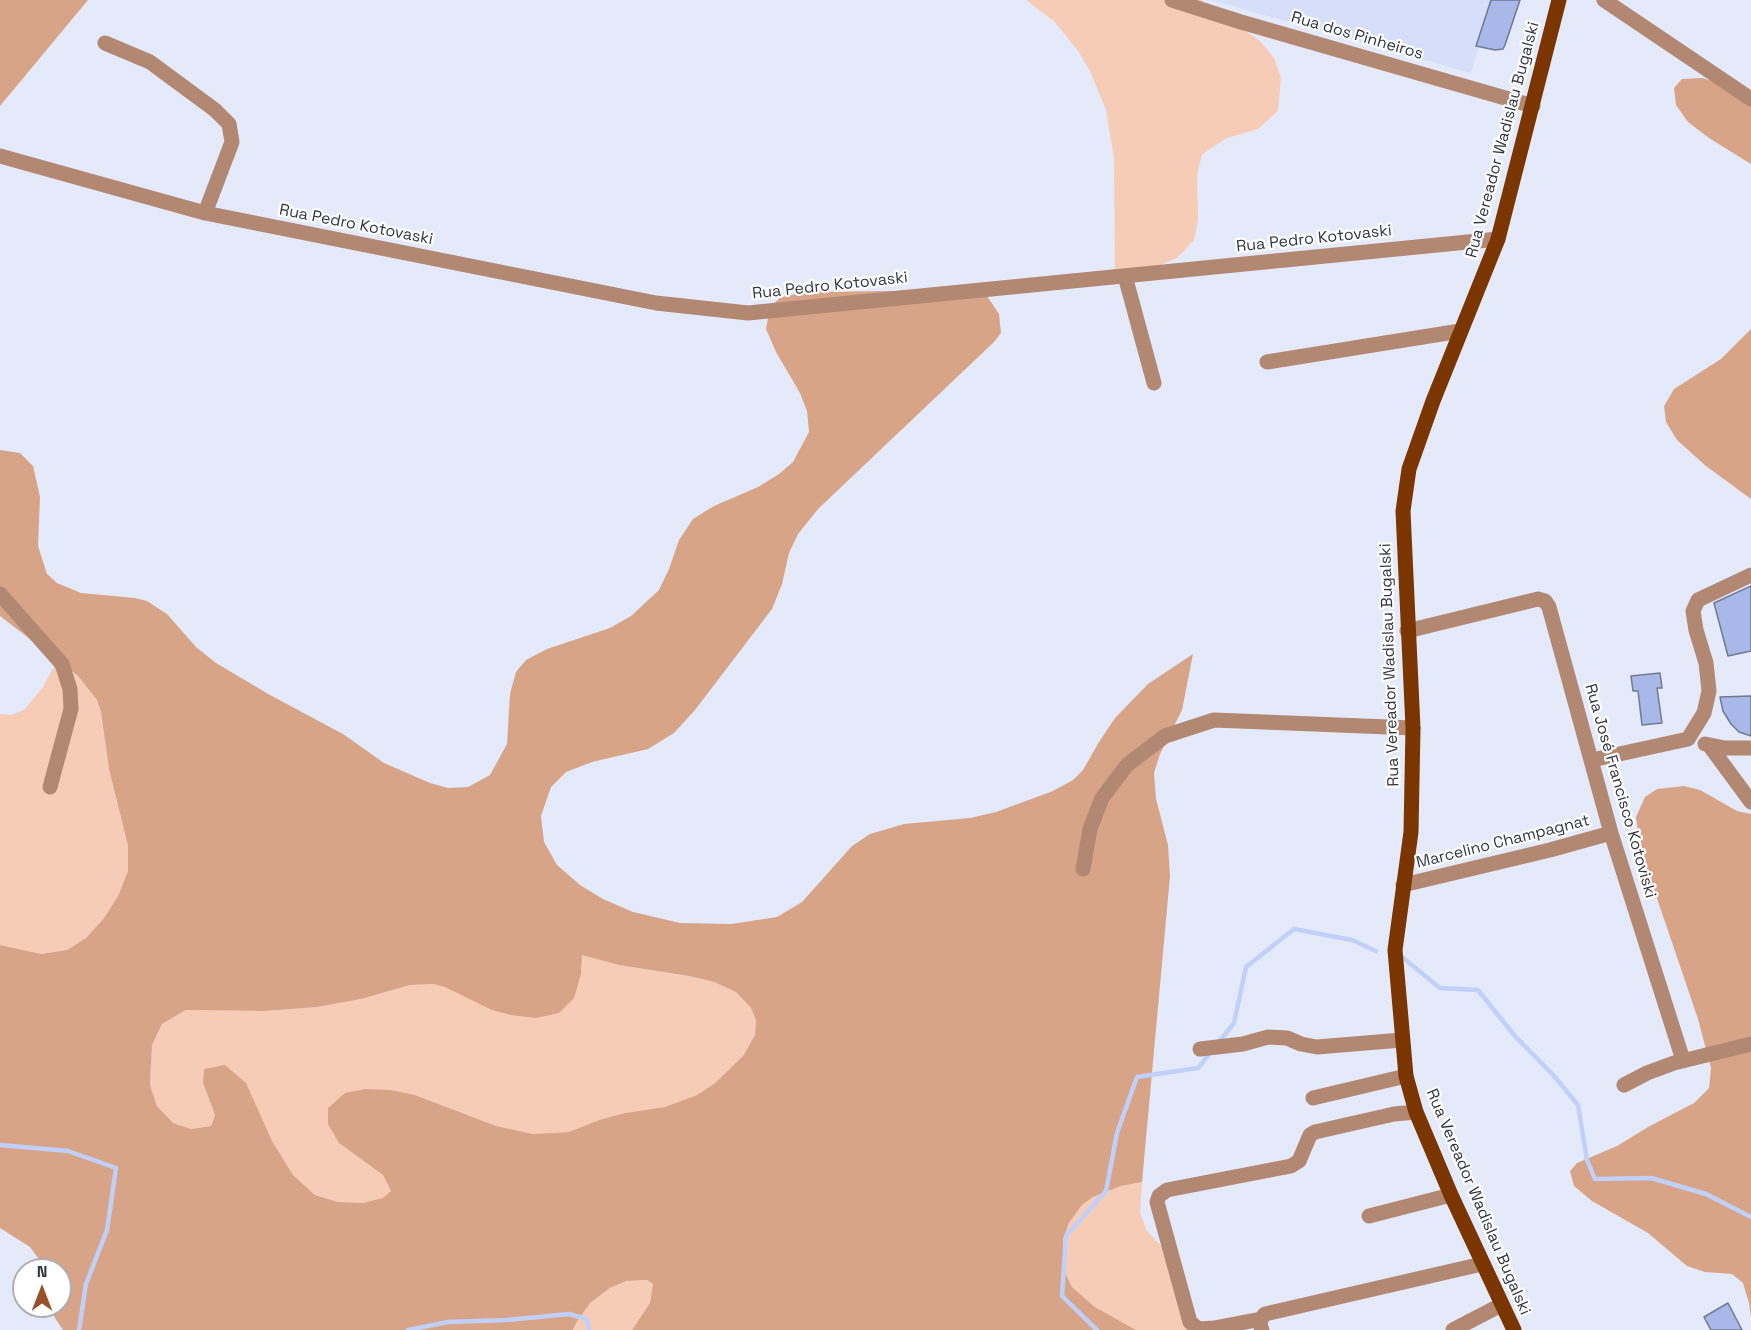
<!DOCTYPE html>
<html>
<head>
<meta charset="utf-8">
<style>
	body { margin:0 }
	#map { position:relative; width:1751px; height:1330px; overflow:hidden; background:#e5eafa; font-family:"Space Grotesk",sans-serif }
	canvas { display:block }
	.north { position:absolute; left:12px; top:1258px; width:60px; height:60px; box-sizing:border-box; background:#fff; border:2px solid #adafb3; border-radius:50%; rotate:0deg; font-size:16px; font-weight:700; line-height:24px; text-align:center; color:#333640 }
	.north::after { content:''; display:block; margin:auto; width:21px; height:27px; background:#985229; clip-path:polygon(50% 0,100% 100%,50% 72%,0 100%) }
</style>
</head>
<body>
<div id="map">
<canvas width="1751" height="1330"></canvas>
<div class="north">N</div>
</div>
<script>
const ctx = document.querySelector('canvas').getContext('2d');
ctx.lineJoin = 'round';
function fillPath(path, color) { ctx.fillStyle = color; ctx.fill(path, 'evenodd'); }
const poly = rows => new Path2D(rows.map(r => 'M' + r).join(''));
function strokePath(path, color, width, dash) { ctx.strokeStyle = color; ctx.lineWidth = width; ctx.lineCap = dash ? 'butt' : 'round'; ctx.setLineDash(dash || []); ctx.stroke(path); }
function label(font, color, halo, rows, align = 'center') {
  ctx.font = font + ' "Space Grotesk",sans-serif'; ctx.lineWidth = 4.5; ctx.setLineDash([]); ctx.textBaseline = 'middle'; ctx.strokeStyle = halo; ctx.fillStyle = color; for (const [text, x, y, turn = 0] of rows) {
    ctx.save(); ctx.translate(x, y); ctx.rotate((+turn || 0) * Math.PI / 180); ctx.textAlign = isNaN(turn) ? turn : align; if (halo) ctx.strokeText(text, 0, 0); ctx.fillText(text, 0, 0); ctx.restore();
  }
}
fillPath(poly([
	[1211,0,1493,0,1471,73]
]), '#d5dff9');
fillPath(poly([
	[1026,0,1201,0,1215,11,1259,40,1274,58,1281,78,1278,111,1258,129,1227,138,1202,154,1197,176,1198,219,1194,240,1177,258,1148,270,1115,278,1114,158,1106,110,1090,71,1078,51,1055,22],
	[57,661,78,676,97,700,101,712,109,769,128,846,128,871,118,896,104,918,86,938,67,950,40,954,0,945,0,714,11,715,24,710,43,687],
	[582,954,619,965,689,976,714,982,736,992,751,1008,756,1020,755,1035,743,1056,715,1083,697,1095,665,1107,625,1113,599,1120,569,1132,533,1134,496,1126,415,1095,339,1143,383,1175,391,1191,383,1199,363,1203,338,1202,315,1195,293,1175,272,1141,203,1083,215,1115,211,1126,191,1129,173,1123,157,1106,150,1085,152,1045,162,1024,186,1010,265,1011,317,1007,361,999,410,985,434,984,445,986,581,974],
	[1142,1182,1140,1213,1147,1231,1178,1263,1200,1330,1136,1330,1095,1307,1072,1287,1063,1269,1063,1239,1069,1223,1082,1205,1093,1197,1121,1186],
	[647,1280,653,1284,650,1303,632,1330,573,1330,576,1323,590,1303,610,1288,626,1281]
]), '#f7ccb6');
fillPath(poly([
	[0,0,88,0,0,106],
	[1702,78,1726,85,1751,97,1751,164,1709,138,1688,122,1676,105,1674,88,1682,79],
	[983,290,999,314,1001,333,994,342,818,509,798,534,789,553,782,584,772,609,695,710,674,733,648,749,592,762,566,772,551,787,541,816,544,842,557,865,580,885,603,899,633,912,680,923,731,924,777,917,802,902,852,846,870,834,904,824,970,818,996,812,1053,791,1073,780,1083,770,1099,742,1115,718,1148,684,1193,654,1182,710,1160,754,1154,773,1156,799,1168,845,1170,876,1142,1182,1121,1186,1093,1197,1082,1205,1069,1223,1063,1239,1063,1269,1072,1287,1095,1307,1136,1330,632,1330,650,1303,653,1284,647,1280,626,1281,610,1288,590,1303,576,1323,573,1330,63,1330,55,1318,50,1306,60,1306,60,1270,41,1270,39,1259,30,1247,0,1228,0,945,41,954,67,950,86,938,104,918,118,896,128,871,128,846,109,769,101,712,97,700,78,676,0,616,0,450,20,453,33,466,40,497,38,546,47,574,57,583,81,593,135,598,147,601,167,614,196,647,216,663,270,695,343,734,384,763,430,783,448,788,468,787,490,775,507,744,510,694,516,672,526,660,547,649,610,628,631,616,659,590,669,569,679,540,693,519,714,506,758,487,779,474,793,462,809,432,807,411,800,393,776,352,766,329,770,307,781,297,806,292],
	[582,955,619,965,689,976,714,982,736,992,751,1008,756,1020,755,1035,743,1056,715,1083,697,1095,665,1107,625,1113,599,1120,569,1132,533,1134,496,1126,415,1095,390,1090,366,1089,345,1093,328,1108,328,1124,339,1143,383,1175,391,1191,383,1198,363,1203,338,1202,315,1195,293,1175,272,1141,246,1083,225,1065,204,1069,203,1083,215,1115,211,1126,191,1129,173,1123,157,1106,150,1085,152,1045,162,1024,186,1010,265,1011,317,1007,361,999,410,985,434,984,445,987,492,1010,511,1015,536,1018,559,1013,574,998,581,974],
	[1751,329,1751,499,1706,466,1677,440,1666,422,1664,406,1674,389,1721,359],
	[1684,786,1700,790,1737,811,1751,814,1751,1318,1749,1303,1743,1283,1732,1274,1705,1272,1687,1266,1648,1233,1592,1201,1574,1186,1570,1171,1577,1163,1617,1146,1648,1127,1694,1103,1709,1088,1711,1068,1698,1019,1646,866,1639,840,1636,817,1645,797,1657,789]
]), '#d8a488');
strokePath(poly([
	[1402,957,1440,988,1478,990,1514,1035,1554,1076,1578,1105,1587,1160,1595,1179,1651,1178,1706,1194,1751,1217],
	[1219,1042,1234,1023,1246,967,1294,929,1352,940,1376,951],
	[0,1145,68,1151,116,1168,107,1230,86,1284,79,1330],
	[408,1330,448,1322,507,1320,569,1314,587,1319,589,1330],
	[1097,1330,1062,1296,1066,1236,1106,1191,1117,1133,1137,1077,1198,1068,1210,1053]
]), '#c1d0f8', 4.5);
const building = poly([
	[1491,0,1520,0,1505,45,1503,49,1495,50,1476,46,1491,0],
	[1751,586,1751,651,1728,656,1714,603,1751,586],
	[1660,673,1662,688,1657,688,1662,723,1642,725,1638,691,1633,691,1631,676,1660,673],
	[1751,696,1751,736,1739,732,1731,724,1723,711,1720,697,1751,696],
	[1728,1303,1742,1330,1711,1330,1704,1317,1728,1303]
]);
fillPath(building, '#a7b8e9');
strokePath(building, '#717a91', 1.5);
strokePath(poly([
	[1172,0,1241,22,1533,106],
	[1604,0,1751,99],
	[105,43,150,62,215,110,229,124,232,142,205,213],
	[0,156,205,213,656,303,748,313,1498,239],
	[1125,276,1154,383],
	[1267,362,1460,331],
	[0,594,62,664,70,689,71,709,50,787],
	[1407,631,1538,599,1545,601,1549,607,1611,833,1683,1060],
	[1705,744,1725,748,1751,748],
	[1709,745,1751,802],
	[1592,760,1688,739,1704,713,1709,691,1706,663,1696,630,1693,611,1698,600,1751,575],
	[1083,869,1090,829,1102,798,1127,765,1165,736,1214,720,1413,728],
	[1403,885,1550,850,1611,833],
	[1200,1049,1243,1044,1268,1037,1287,1038,1301,1044,1317,1047,1402,1040],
	[1624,1085,1647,1073,1674,1063,1751,1044],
	[1313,1098,1406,1076],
	[1369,1216,1451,1195],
	[1261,1319,1214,1328,1198,1329,1190,1322,1157,1202,1159,1196,1167,1190,1291,1166,1299,1161,1310,1135,1315,1132,1394,1114,1416,1112],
	[1262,1330,1260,1324,1261,1319,1265,1314,1482,1264],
	[1453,1330,1501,1305]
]), '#b28873', 15);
strokePath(poly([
	[1514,1330,1451,1195,1416,1112,1406,1076,1395,950,1411,832,1413,728,1403,511,1409,469,1433,401,1498,239,1559,0]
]), '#7b3500', 15);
label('16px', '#333640', '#fff', [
	["Rua dos Pinheiros",1357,36,16],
	["Rua Vereador Wadislau Bugalski",1503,140,-75],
	["Rua Pedro Kotovaski",356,225,11],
	["Rua Pedro Kotovaski",1314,239,-6],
	["Rua Pedro Kotovaski",830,286,-6],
	["Rua Vereador Wadislau Bugalski",1390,665,-92],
	["Rua José Francisco Kotoviski",1620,791,74],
	["Marcelino Champagnat",1503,842,-14],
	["Rua Vereador Wadislau Bugalski",1478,1202,67]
]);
</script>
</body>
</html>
